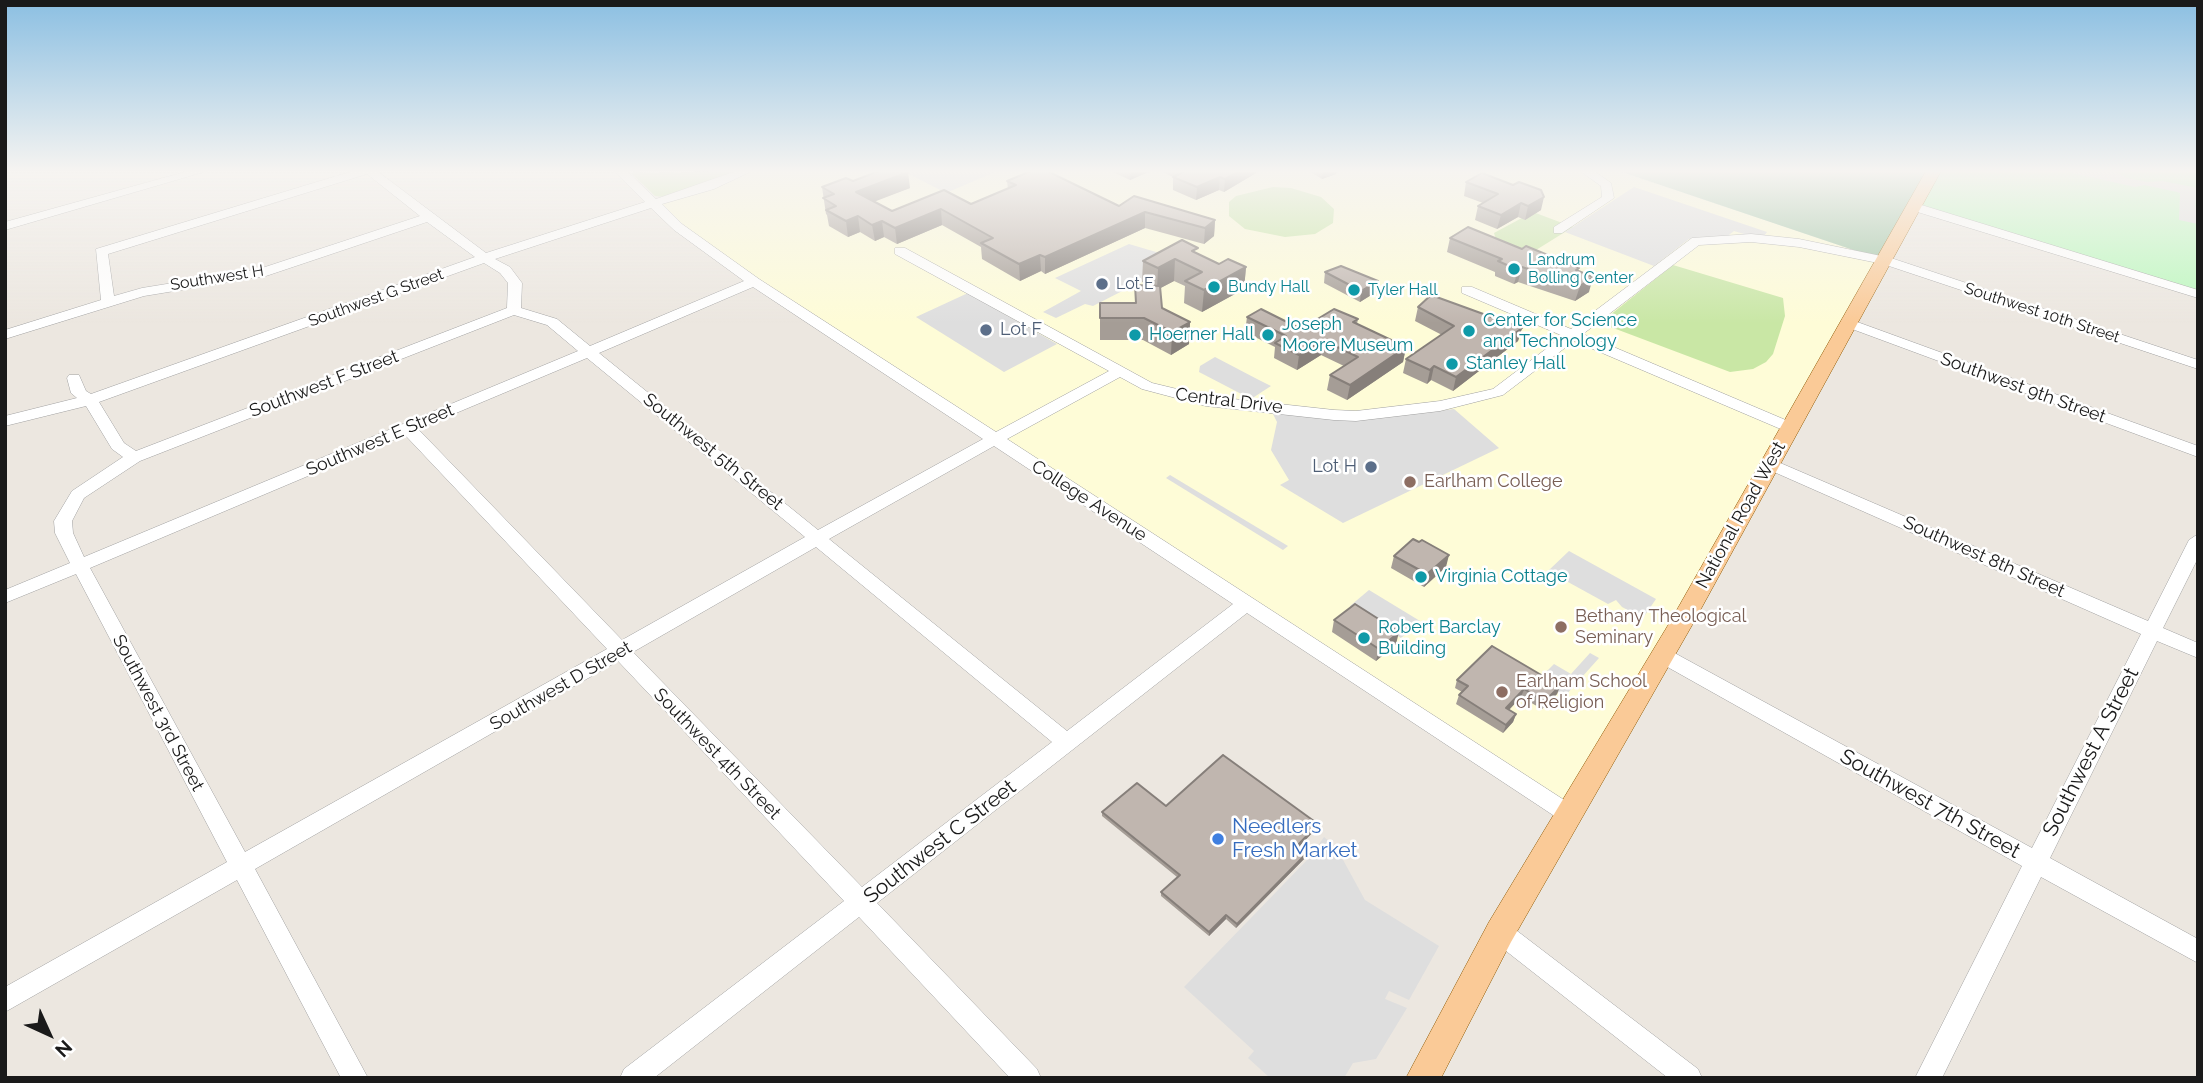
<!DOCTYPE html>
<html>
<head>
<meta charset="utf-8">
<style>
	body { margin:0 }
	#map { position:relative; width:2203px; height:1083px; overflow:hidden; background:#ece7e0; font-family:Raleway,sans-serif }
	canvas { display:block }
	.frame { position:absolute; inset:0; border:7px solid #1a1a1a; pointer-events:none }
	.north { position:absolute; left:14px; top:999px; width:70px; height:70px; -webkit-text-stroke:5px #fff; paint-order:stroke; rotate:135deg; font-size:19px; font-weight:700; line-height:28px; text-align:center; color:#1a1a1a }
	.north::after { content:''; display:block; margin:auto; width:24px; height:32px; background:#1a1a1a; clip-path:polygon(50% 0,100% 100%,50% 72%,0 100%) }
</style>
</head>
<body>
<div id="map">
<canvas width="2203" height="1083"></canvas>
<div class="frame"></div>
<div class="north">N</div>
</div>
<script>
const ctx = document.querySelector('canvas').getContext('2d');
ctx.lineJoin = 'round';
function fillPath(path, color) { ctx.fillStyle = color; ctx.fill(path, 'evenodd'); }
const poly = rows => new Path2D(rows.map(r => 'M' + r).join(''));
function strokePath(path, color, width, dash) { ctx.strokeStyle = color; ctx.lineWidth = width; ctx.lineCap = dash ? 'butt' : 'round'; ctx.setLineDash(dash || []); ctx.stroke(path); }
function label(font, color, halo, rows, align = 'center') {
  ctx.font = font + ' Raleway,sans-serif'; ctx.lineWidth = 5; ctx.setLineDash([]); ctx.textBaseline = 'middle'; ctx.strokeStyle = halo; ctx.fillStyle = color; for (const [text, x, y, turn = 0] of rows) {
    ctx.save(); ctx.translate(x, y); ctx.rotate((+turn || 0) * Math.PI / 180); ctx.textAlign = isNaN(turn) ? turn : align; if (halo) ctx.strokeText(text, 0, 0); ctx.fillText(text, 0, 0); ctx.restore();
  }
}
fillPath(poly([
	[744,171,1619,171,1886,261,1570,815,718,257,656,203]
]), '#fefcd7');
fillPath(poly([
	[635,171,644,173,740,171,664,197,655,196,631,173],
	[1273,187,1291,188,1321,197,1334,209,1333,223,1315,234,1285,237,1245,229,1229,216,1229,202,1236,196],
	[1533,212,1573,227,1528,255,1497,243,1494,233],
	[1673,265,1783,298,1785,316,1773,354,1766,362,1753,369,1730,372,1600,323]
]), '#c9e7a5');
fillPath(poly([
	[1619,171,1934,171,1886,261]
]), '#a1c5a5');
fillPath(poly([
	[1934,171,2198,171,2198,294,1915,207]
]), '#bbf8bd');
fillPath(poly([
	[903,171,997,171,946,193],
	[2064,171,2115,171,2127,178,2147,182,2162,181,2198,188,2195,206,2198,207,2198,224,2179,220,2180,193,2177,192,2144,185,2135,187],
	[1634,187,1767,232,1764,236,1754,237,1734,231,1725,238,1689,239,1654,266,1565,232],
	[1129,244,1156,252,1173,265,1093,306,1085,304,1056,318,1043,312,1081,291,1055,278],
	[968,293,1057,344,1004,372,916,317],
	[1215,357,1257,379,1271,386,1251,399,1199,372,1200,366],
	[1454,409,1499,448,1343,523,1280,485,1289,480,1271,450,1277,422,1272,412,1362,420],
	[1170,475,1288,546,1283,550,1166,478],
	[1569,551,1656,599,1643,618,1622,607,1616,600,1608,604,1548,571],
	[1369,590,1420,621,1401,638,1350,606],
	[1590,653,1599,658,1565,696,1538,680,1554,664,1571,674],
	[1324,837,1336,847,1365,900,1439,946,1409,1000,1389,991,1385,999,1407,1008,1376,1059,1353,1063,1344,1078,1270,1078,1248,1058,1254,1051,1184,987,1310,857]
]), '#dedede');
const minor = poly([
	[188,171,207,171,5,230,5,222,188,171],
	[353,171,377,171,486,253,645,202,614,171,627,171,656,199,736,171,752,171,714,189,662,204,682,224,759,279,996,432,1109,371,895,254,895,248,905,248,1152,383,1206,396,1334,410,1356,411,1440,401,1493,389,1563,336,1462,293,1462,287,1472,287,1571,329,1692,238,1751,234,1799,239,1891,258,2198,360,2198,369,1883,264,1799,247,1751,242,1699,245,1583,334,1795,424,1797,427,1795,430,1783,430,1574,341,1503,395,1440,411,1356,421,1334,420,1206,406,1142,389,1120,377,1007,439,1578,809,1581,815,1578,821,1570,824,1562,821,1247,613,877,903,1037,1069,1041,1078,1010,1078,859,917,654,1078,620,1078,624,1069,844,901,618,661,255,869,368,1078,341,1078,237,880,5,1012,5,987,227,862,76,574,5,603,5,590,70,563,55,533,54,521,72,491,123,457,112,449,86,406,5,426,5,416,77,398,71,393,67,378,69,375,79,375,86,391,91,394,475,257,427,222,266,276,144,296,5,339,5,330,101,300,96,249,353,171],
	[367,174,420,216,259,269,142,288,114,296,108,254,367,174],
	[651,208,674,230,744,281,590,346,557,319,521,308,522,283,510,267,495,259,651,208],
	[484,263,500,273,508,283,507,308,136,451,124,443,99,402,484,263],
	[753,287,983,439,818,530,599,353,753,287],
	[514,315,547,325,578,351,84,557,73,533,72,521,84,498,140,461,514,315],
	[587,358,805,537,622,640,418,429,587,358],
	[405,435,607,649,245,852,90,568,405,435],
	[994,446,1233,604,1067,731,829,539,994,446],
	[816,547,1052,742,862,887,633,652,816,547],
	[1580,171,1594,171,1611,183,1614,198,1562,233,1554,233,1554,227,1602,197,1601,186,1580,171],
	[1915,203,2198,290,2198,298,1911,210,1909,207,1915,203],
	[1849,319,2198,446,2198,457,1844,326,1842,323,1849,319],
	[1771,459,2148,621,2189,540,2198,534,2198,558,2163,628,2198,643,2198,658,2157,641,2050,858,2198,939,2198,963,2041,877,1942,1078,1915,1078,2022,866,1655,660,1652,655,1655,650,1669,650,2032,848,2141,634,1765,468,1763,464,1765,460,1771,459],
	[1500,921,1508,924,1698,1069,1702,1078,1668,1078,1492,940,1488,932,1492,924,1500,921]
]);
const major = poly([
	[1926,171,1941,171,1691,627,1511,942,1441,1078,1406,1078,1489,922,1670,622,1926,171]
]);
strokePath(minor, '#a1a1a1', 1);
strokePath(major, '#8f5902', 1);
fillPath(minor, '#fff');
fillPath(major, '#faca97');
fillPath(poly([
	[1111,171,1151,171,1130,180],
	[1161,171,1256,171,1256,173,1224,192,1219,190,1196,200,1173,190,1173,177],
	[1309,171,1337,171,1336,174,1322,179],
	[853,181,910,188,874,201,892,211,971,204,1008,189,1007,181,1119,206,1215,220,1214,236,1204,244,1145,228,1045,274,1041,271,1020,281,982,259,981,247,942,225,897,244,884,237,875,241,860,232,848,237,829,226,827,215,826,214,822,187],
	[1466,182,1541,210,1525,220,1518,217,1497,229,1475,220,1478,206,1483,203,1464,196],
	[1450,238,1522,249,1579,268,1578,271,1589,292,1575,301,1518,282,1514,284,1495,276,1495,272,1447,252],
	[1198,254,1219,264,1246,267,1244,289,1202,312,1184,303,1185,286,1174,281,1160,288,1162,308,1190,322,1189,344,1171,355,1143,340,1100,340,1100,303,1135,303,1135,285,1149,285,1142,282,1143,261],
	[1325,272,1378,281,1376,292,1360,302,1324,283],
	[1418,307,1522,328,1518,341,1453,391,1431,380,1427,384,1403,373,1406,359,1442,335,1415,321],
	[1247,317,1301,329,1358,319,1357,324,1406,347,1403,362,1347,400,1327,390,1330,375,1344,366,1321,355,1297,370,1274,358,1275,347,1245,332],
	[1394,556,1446,567,1424,587,1391,568],
	[1334,620,1396,644,1376,661,1332,632],
	[1457,680,1560,686,1557,694,1542,709,1521,697,1509,710,1516,714,1513,722,1503,733,1456,704,1459,695,1462,692,1455,688],
	[1166,806,1317,828,1298,847,1306,857,1236,928,1226,919,1209,936,1161,896,1161,892,1177,877,1102,816,1102,812]
]), '#a59d96');
fillPath(poly([
	[1131,171,1151,171,1130,180],
	[1238,171,1256,171,1256,173,1224,192,1225,179],
	[1323,171,1337,171,1336,174,1322,179],
	[908,172,910,188,858,208,856,192],
	[1220,177,1219,190,1196,200,1197,187],
	[1544,197,1541,210,1525,220,1528,206],
	[1521,203,1518,217,1497,229,1501,215],
	[941,209,942,225,897,244,895,228],
	[1145,212,1145,228,1045,274,1045,257],
	[858,216,860,232,848,237,846,221],
	[1215,220,1214,236,1204,244,1205,228],
	[882,221,884,237,875,241,872,225],
	[1040,255,1041,271,1020,281,1019,264],
	[1175,259,1174,281,1157,290,1158,268],
	[1246,267,1244,289,1202,312,1204,290],
	[1522,267,1518,282,1514,284,1518,270],
	[1593,277,1589,292,1575,301,1580,286],
	[1378,281,1376,292,1360,302,1361,291],
	[1190,322,1189,344,1171,355,1172,332],
	[1522,328,1518,341,1453,391,1456,377],
	[1323,340,1321,355,1297,370,1299,355],
	[1406,347,1403,362,1347,400,1350,385],
	[1434,366,1431,380,1427,384,1430,370],
	[1449,555,1446,567,1424,587,1427,574],
	[1399,632,1396,644,1376,661,1379,649],
	[1560,686,1557,694,1542,709,1545,701],
	[1524,689,1521,697,1503,716,1506,708],
	[1516,714,1513,722,1503,733,1506,725],
	[1318,824,1317,828,1296,850,1297,846],
	[1307,853,1306,857,1236,928,1237,924],
	[1226,915,1226,919,1209,936,1209,932]
]), '#867f7a');
const building = poly([
	[879,171,908,172,856,192,892,211,944,190,971,204,1016,185,1007,181,1031,171,1047,171,1119,206,1134,196,1215,220,1205,228,1145,212,1045,257,1040,255,1019,264,981,243,993,238,941,209,895,228,882,221,872,225,858,216,846,221,826,210,836,206,823,198,834,194,822,187,846,178,853,181,879,171],
	[1186,171,1238,171,1225,179,1220,177,1197,187,1173,177,1186,171],
	[1482,173,1513,185,1519,182,1541,190,1544,197,1528,206,1521,203,1501,215,1478,206,1498,194,1466,182,1482,173],
	[1468,227,1522,249,1526,246,1579,268,1576,270,1593,277,1580,286,1522,267,1518,270,1498,261,1502,259,1450,238,1468,227],
	[1182,240,1198,248,1192,251,1219,264,1228,259,1246,267,1204,290,1185,281,1202,272,1175,259,1158,268,1143,261,1182,240],
	[1341,266,1378,281,1361,291,1325,272,1341,266],
	[1135,285,1160,286,1162,308,1190,322,1172,332,1144,318,1100,318,1100,303,1136,303,1135,285],
	[1431,295,1522,328,1456,377,1434,366,1430,370,1406,359,1454,326,1418,307,1431,295],
	[1261,309,1301,329,1334,309,1358,319,1353,322,1406,347,1350,385,1330,375,1358,357,1323,340,1299,355,1275,343,1286,336,1247,317,1261,309],
	[1413,539,1419,542,1422,540,1449,555,1427,574,1394,556,1413,539],
	[1355,604,1399,632,1379,649,1334,620,1355,604],
	[1492,646,1560,686,1545,701,1524,689,1506,708,1516,714,1506,725,1459,695,1468,686,1457,680,1492,646],
	[1223,755,1318,824,1297,846,1307,853,1237,924,1226,915,1209,932,1161,892,1180,875,1102,812,1137,783,1166,806,1223,755]
]);
fillPath(building, '#c0b6af');
strokePath(building, '#867f7a', 2);
const sky = ctx.createLinearGradient(0, 0, 0, 323);
sky.addColorStop(0, '#8bbfe2');
sky.addColorStop(0.53, '#f6f4f1');
sky.addColorStop(1, '#f6f4f100');
ctx.fillStyle = sky;
ctx.fillRect(0, 0, 2203, 323);
for (const [x, y, r, color] of [
	[1514,269,7,"#0f9aa8"],
	[1102,284,7,"#5c6f8a"],
	[1214,287,7,"#0f9aa8"],
	[1354,290,7,"#0f9aa8"],
	[986,330,7,"#5c6f8a"],
	[1469,331,7,"#0f9aa8"],
	[1135,335,7,"#0f9aa8"],
	[1268,335,7,"#0f9aa8"],
	[1452,364,7,"#0f9aa8"],
	[1371,467,7,"#5c6f8a"],
	[1410,482,7,"#8d6e63"],
	[1421,577,7,"#0f9aa8"],
	[1561,627,7,"#8d6e63"],
	[1364,638,7,"#0f9aa8"],
	[1502,692,7,"#8d6e63"],
	[1218,839,7,"#3f7fe0"]
]) { const dot = new Path2D(); dot.arc(x, y, r, 0, 2 * Math.PI); ctx.fillStyle = color; ctx.fill(dot); strokePath(dot, '#fff', 2.5); }
label('16px', '#0d838f', '#fff', [
	["Landrum",1528,260],
	["Bolling Center",1528,278],
	["Bundy Hall",1228,287],
	["Tyler Hall",1368,290]
], 'left');
label('16px', '#1a1a1a', '#fff', [
	["Southwest H",217,278,-9],
	["Southwest G Street",376,298,-20],
	["Southwest 10th Street",2042,313,18]
]);
label('16px', '#4e5e75', '#fff', [
	["Lot E",1116,284]
], 'left');
label('18px', '#0d838f', '#fff', [
	["Center for Science",1483,321],
	["and Technology",1483,342],
	["Joseph",1282,325],
	["Moore Museum",1282,346],
	["Hoerner Hall",1149,335],
	["Stanley Hall",1466,364],
	["Virginia Cottage",1435,577],
	["Robert Barclay",1378,628],
	["Building",1378,649]
], 'left');
label('18px', '#4e5e75', '#fff', [
	["Lot F",1000,330],
	["Lot H",1357,467,"right"]
], 'left');
label('18px', '#1a1a1a', '#fff', [
	["Southwest F Street",324,384,-21],
	["Southwest 9th Street",2023,388,20],
	["Central Drive",1229,401,7],
	["Southwest E Street",380,440,-23],
	["Southwest 5th Street",713,452,39],
	["College Avenue",1089,501,33],
	["National Road West",1741,515,-61],
	["Southwest 8th Street",1984,557,24],
	["Southwest D Street",561,686,-30],
	["Southwest 3rd Street",158,713,62],
	["Southwest 4th Street",717,754,46]
]);
label('18px', '#785e54', '#fff', [
	["Earlham College",1424,482],
	["Bethany Theological",1575,617],
	["Seminary",1575,638],
	["Earlham School",1516,682],
	["of Religion",1516,703]
], 'left');
label('21px', '#1a1a1a', '#fff', [
	["Southwest A Street",2091,752,-63],
	["Southwest 7th Street",1930,804,29],
	["Southwest C Street",940,842,-38]
]);
label('21px', '#366cbe', '#fff', [
	["Needlers",1232,827],
	["Fresh Market",1232,851]
], 'left');
</script>
</body>
</html>
